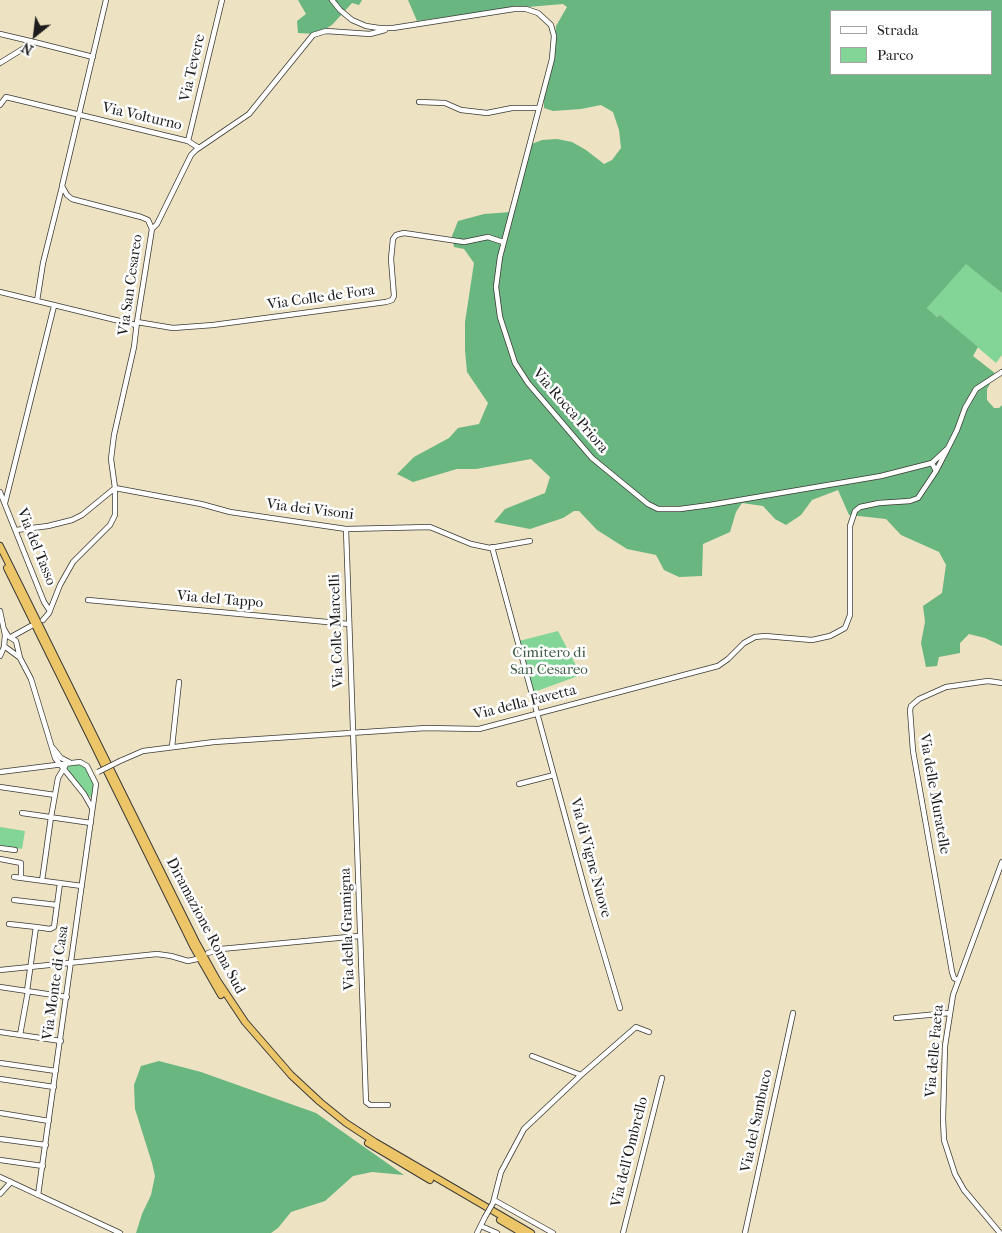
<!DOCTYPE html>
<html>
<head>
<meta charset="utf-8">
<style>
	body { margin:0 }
	#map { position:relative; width:1002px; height:1233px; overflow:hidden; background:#ede2c2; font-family:"IM FELL French Canon",serif }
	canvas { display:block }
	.legend { position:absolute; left:830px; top:10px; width:162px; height:65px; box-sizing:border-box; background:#fff; border:1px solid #a4a4a4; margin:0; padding:6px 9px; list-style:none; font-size:15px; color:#1c1c1c }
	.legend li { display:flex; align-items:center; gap:10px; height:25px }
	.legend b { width:25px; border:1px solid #a4a4a4 }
	.north { position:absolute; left:10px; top:10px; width:50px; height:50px; -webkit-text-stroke:4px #fff; paint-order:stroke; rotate:209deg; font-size:14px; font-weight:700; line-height:20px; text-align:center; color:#1c1c1c }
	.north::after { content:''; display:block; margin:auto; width:18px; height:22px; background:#1c1c1c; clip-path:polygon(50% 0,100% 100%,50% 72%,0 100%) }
</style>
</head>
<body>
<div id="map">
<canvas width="1002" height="1233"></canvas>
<ul class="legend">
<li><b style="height:6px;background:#fff"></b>Strada</li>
<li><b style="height:14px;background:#82d597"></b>Parco</li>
</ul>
<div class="north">N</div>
</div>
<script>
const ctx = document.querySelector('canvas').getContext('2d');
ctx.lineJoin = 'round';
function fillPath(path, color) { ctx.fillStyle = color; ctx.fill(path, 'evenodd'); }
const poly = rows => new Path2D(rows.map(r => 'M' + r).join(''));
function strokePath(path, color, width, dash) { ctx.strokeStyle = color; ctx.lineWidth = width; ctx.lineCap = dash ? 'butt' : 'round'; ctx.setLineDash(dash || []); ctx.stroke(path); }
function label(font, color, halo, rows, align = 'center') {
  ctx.font = font + ' "IM FELL French Canon",serif'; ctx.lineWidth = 5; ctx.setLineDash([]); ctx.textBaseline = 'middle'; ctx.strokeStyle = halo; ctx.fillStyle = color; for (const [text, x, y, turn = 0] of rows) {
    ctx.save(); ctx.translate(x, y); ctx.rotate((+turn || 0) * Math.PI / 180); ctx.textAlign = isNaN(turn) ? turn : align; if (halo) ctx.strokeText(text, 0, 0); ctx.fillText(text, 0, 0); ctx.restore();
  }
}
fillPath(poly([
	[966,263,1002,293,1002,355,996,363,940,315,937,317,927,308],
	[558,631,581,675,534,692,519,641],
	[79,763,86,767,94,784,93,799,86,794,66,769,67,764],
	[0,827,25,831,22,849,0,845]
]), '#82d597');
fillPath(poly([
	[298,0,362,0,359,5,352,3,332,25,317,34,298,33,297,21,306,14],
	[408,0,1002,0,1002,293,966,264,927,308,937,317,940,315,978,347,973,356,996,374,983,383,990,384,987,389,987,400,994,408,999,408,1002,405,1002,646,985,638,969,634,960,643,960,653,939,657,937,666,926,667,921,643,925,622,923,606,942,593,946,565,939,552,901,535,886,519,849,515,838,490,812,500,801,515,786,525,775,519,763,506,742,503,736,512,730,532,703,544,702,576,679,577,664,570,656,555,627,549,597,530,579,511,574,511,563,518,530,529,494,522,505,509,545,493,550,477,531,459,476,469,457,469,413,482,397,474,414,457,449,438,458,428,479,424,488,403,467,372,465,350,465,322,474,263,464,249,454,247,452,236,458,221,484,214,511,212,529,145,542,140,557,139,572,142,586,150,604,164,612,160,621,148,619,130,613,112,601,105,581,109,553,111,544,108,544,89,553,54,556,26,567,7,563,4,504,9,417,21],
	[831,11,991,11,991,74,831,74],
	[159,1061,201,1072,316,1113,404,1175,372,1172,353,1176,325,1201,291,1212,278,1228,271,1233,136,1233,142,1214,151,1195,155,1176,152,1163,135,1109,134,1085,141,1066]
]), '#69b680');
const minor = poly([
	[332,0,340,10,352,20,366,26,379,28,393,28,514,9,526,9,538,13,551,25,554,36,552,59,500,257,496,287,500,317,515,363,528,383,592,458,648,504,658,509,680,509,710,505,881,476,932,463,948,448,957,430,965,408,976,389,1002,372],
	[0,34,34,42],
	[0,63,34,42,93,57],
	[419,102,445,103,461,110,487,113,512,108,539,108],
	[0,105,6,97,188,141,199,148],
	[188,141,222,0],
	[152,229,157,224,191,155,196,150,249,114,313,35,326,31,370,34,385,30],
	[0,292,136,325],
	[37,301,43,263,62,187],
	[137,322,173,328,213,325,386,302,392,300,394,296,391,259,393,239,396,235,404,233,464,242,488,237,503,242],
	[936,471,947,450],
	[115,488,201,504,230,512,346,529,430,527,471,544,490,548,530,541],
	[0,492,44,602,50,611],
	[5,503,54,306],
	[346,529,366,1102,370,1105,388,1105],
	[16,530,48,526,72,520,82,515,115,488],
	[492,547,587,897,620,1008],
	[88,600,349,624],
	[0,611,5,635,4,647,0,656],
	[43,620,49,613,60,585,73,562,110,525,115,515,115,488,111,459,114,435,134,347,137,322,152,229,148,220,141,217,72,199,67,195,62,186,106,0],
	[4,629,8,636,16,641,20,658,31,679,55,758,84,794,92,808],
	[11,637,31,626],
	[4,646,19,657],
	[172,747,179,682],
	[53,748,61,758,69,762],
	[120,761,143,751,214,742,426,728,479,729,718,666,728,659,744,643,755,637,765,636,812,640,830,636,845,628,850,615,850,526,855,511,860,507,879,503,910,501,918,498,936,471,932,463],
	[0,772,80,762,87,766,96,784,38,1195],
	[519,784,554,775],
	[0,787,55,795],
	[22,813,91,823],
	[0,848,15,850],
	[0,859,21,863,21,878],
	[14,877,82,886],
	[42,881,51,817,58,778,67,763],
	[14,900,57,905],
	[9,924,36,927],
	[208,953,221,949,359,936],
	[0,970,157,954,171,956,188,961,197,959],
	[957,980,954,978,952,972,913,751,910,710,911,706,919,699,946,687,988,681,1002,683],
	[0,987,67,997],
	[27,991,36,927,50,929,54,927,60,883],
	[896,1018,949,1013],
	[0,1032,61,1041],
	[20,1035,28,991],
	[532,1056,581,1075],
	[0,1063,56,1071],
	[0,1079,54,1087],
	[0,1113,49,1121],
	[0,1139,46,1145],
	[0,1160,43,1166],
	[0,1177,120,1233],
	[0,1194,11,1182],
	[494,1200,553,1233],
	[493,1203,501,1172,524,1129,581,1075,636,1027,649,1032],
	[481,1226,497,1233],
	[477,1233,485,1217],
	[623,1233,662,1078],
	[745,1233,793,1013],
	[1000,1233,964,1190,955,1174,944,1140,943,1119,945,1046,953,995,1002,862]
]);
const highway = poly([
	[0,546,197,944,217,980,245,1022,291,1075,320,1102,346,1123,375,1142,531,1233],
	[7,568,193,946,221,995],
	[368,1143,430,1180],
	[500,1220,522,1233]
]);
strokePath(minor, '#3b3a35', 6);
strokePath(highway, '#3b3a35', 8);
strokePath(minor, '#fff', 4.5);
strokePath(highway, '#ecc569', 6);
const minorBridge = poly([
	[98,772,120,761],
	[485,1217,493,1203]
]);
strokePath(minorBridge, '#3b3a35', 6, []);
strokePath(minorBridge, '#fff', 4.5);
label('15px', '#1c1c1c', '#fff', [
	["Via Tevere",193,68,-77],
	["Via Volturno",142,117,13],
	["Via San Cesareo",131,285,-82],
	["Via Colle de Fora",321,298,-8],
	["Via Rocca Priora",570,411,49],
	["Via dei Visoni",310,510,7],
	["Via del Tasso",36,547,68],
	["Via del Tappo",220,600,5],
	["Via Colle Marcelli",337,631,-92],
	["Via della Favetta",525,703,-14],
	["Via delle Muratelle",934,794,80],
	["Via di Vigne Nuove",590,858,75],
	["Diramazione Roma Sud",205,926,62],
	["Via della Gramigna",348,929,-92],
	["Via Monte di Casa",56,983,-82],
	["Via delle Faeta",935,1051,-85],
	["Via del Sambuco",757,1121,-78],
	["Via dell'Ombrello",630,1152,-76]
]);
label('15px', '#405d47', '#fff', [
	["Cimitero di",549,653],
	["San Cesareo",549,670]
]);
</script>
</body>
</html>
